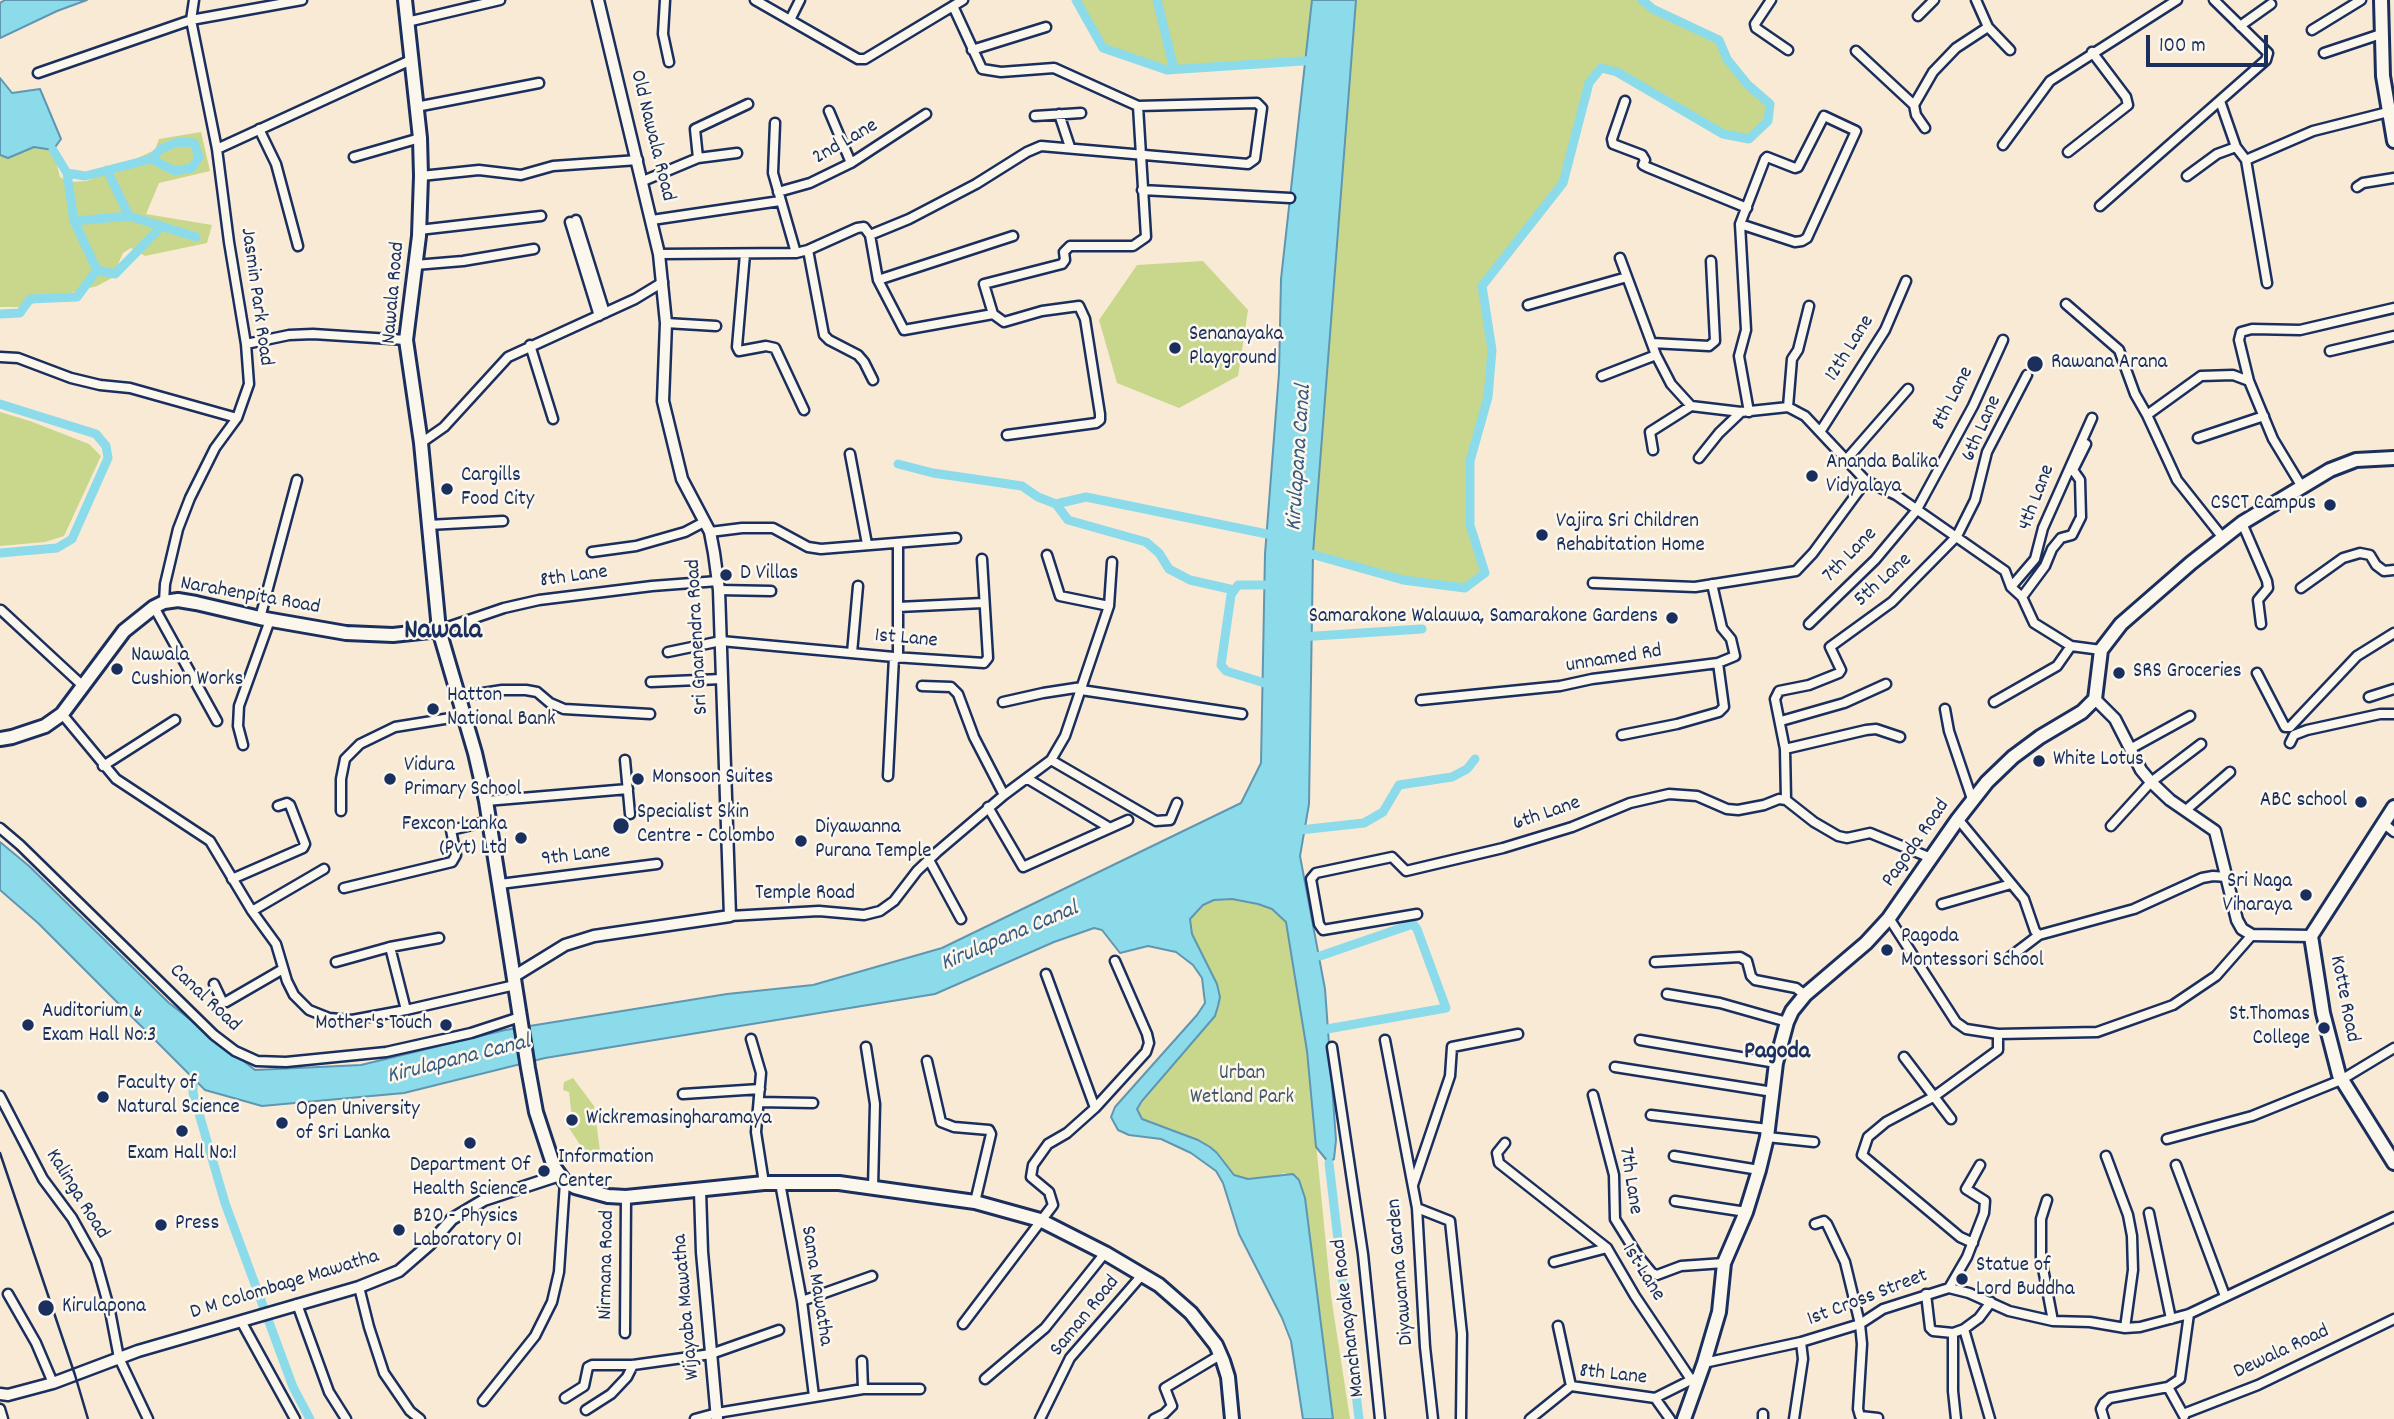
<!DOCTYPE html>
<html>
<head>
<meta charset="utf-8">
<style>
	body { margin:0 }
	#map { position:relative; width:2394px; height:1419px; overflow:hidden; background:#f9ead6; font-family:Dekko,sans-serif }
	canvas { display:block }
	.scale { position:absolute; left:2146px; top:35px; width:122px; height:32px; box-sizing:border-box; border:4px solid #1b2f5e; border-top:0; padding-left:9px; font-size:21px; line-height:24px; white-space:nowrap; color:#1b2f5e; -webkit-text-stroke:5px #fbf7ec; paint-order:stroke }
</style>
</head>
<body>
<div id="map">
<canvas width="2394" height="1419"></canvas>
<div class="scale">100 m</div>
</div>
<script>
const ctx = document.querySelector('canvas').getContext('2d');
ctx.lineJoin = 'round';
function fillPath(path, color) { ctx.fillStyle = color; ctx.fill(path, 'evenodd'); }
const poly = rows => new Path2D(rows.map(r => 'M' + r).join(''));
function strokePath(path, color, width, dash) { ctx.strokeStyle = color; ctx.lineWidth = width; ctx.lineCap = dash ? 'butt' : 'round'; ctx.setLineDash(dash || []); ctx.stroke(path); }
function label(font, color, halo, rows, align = 'center') {
  ctx.font = font + ' Dekko,sans-serif'; ctx.lineWidth = 5; ctx.setLineDash([]); ctx.textBaseline = 'middle'; ctx.strokeStyle = halo; ctx.fillStyle = color; for (const [text, x, y, turn = 0] of rows) {
    ctx.save(); ctx.translate(x, y); ctx.rotate((+turn || 0) * Math.PI / 180); ctx.textAlign = isNaN(turn) ? turn : align; if (halo) ctx.strokeText(text, 0, 0); ctx.fillText(text, 0, 0); ctx.restore();
  }
}
fillPath(poly([
	[1076,0,1312,0,1307,60,1167,70,1103,48],
	[1356,0,1642,0,1653,9,1719,40,1727,59,1748,85,1770,104,1768,121,1749,139,1723,134,1617,72,1601,69,1589,83,1563,183,1482,286,1492,350,1488,397,1470,461,1470,525,1485,573,1465,588,1403,580,1313,553],
	[201,132,210,171,159,183,146,214,212,225,207,243,145,256,131,248,123,253,112,278,97,286,20,307,0,307,0,155,8,158,34,147,53,150,60,177,68,182,87,181,155,150,159,139],
	[1203,261,1248,310,1238,376,1179,408,1117,383,1099,320,1137,265],
	[0,412,30,421,89,444,101,456,64,536,45,542,0,546],
	[1232,899,1258,904,1272,909,1286,922,1289,933,1307,1051,1331,1296,1350,1419,1333,1419,1305,1198,1285,1173,1266,1178,1248,1179,1234,1175,1218,1153,1210,1147,1198,1140,1142,1119,1137,1109,1215,1016,1220,997,1217,984,1192,934,1190,919,1203,905,1214,900],
	[573,1078,594,1106,600,1151,586,1154,565,1122,572,1119,569,1092,563,1090,564,1082]
]), '#c8d78b');
const water = poly([
	[5,0,87,0,57,11,0,38,0,3,5,0],
	[1312,0,1356,0,1313,553,1309,804,1300,856,1325,989,1336,1140,1334,1159,1329,1163,1316,1147,1307,1051,1286,922,1272,909,1258,904,1232,899,1214,900,1203,905,1190,919,1192,934,1217,984,1220,997,1218,1006,1215,1016,1142,1101,1137,1109,1142,1119,1198,1140,1210,1147,1217,1153,1234,1175,1248,1179,1293,1174,1299,1180,1305,1198,1333,1419,1303,1419,1291,1341,1282,1318,1239,1234,1223,1183,1216,1171,1191,1153,1161,1139,1129,1135,1118,1130,1111,1117,1115,1107,1197,1015,1205,1003,1202,978,1193,965,1176,952,1148,946,1120,953,1102,930,1094,928,1054,942,935,994,545,1058,404,1093,262,1106,205,1090,38,923,0,890,0,842,29,866,169,1003,255,1070,361,1065,505,1030,727,994,813,985,942,948,1241,803,1261,763,1265,554,1279,373,1281,279,1312,0],
	[0,78,12,93,40,89,61,139,53,150,34,147,8,158,0,155,0,78]
]);
fillPath(water, '#8cdbea');
strokePath(water, '#5f96b2', 2);
strokePath(poly([
	[1076,0,1103,48,1167,70,1318,60],
	[1157,0,1174,69],
	[53,150,67,173,85,176,151,159,161,149,177,142,194,143,199,157,192,168,175,171,151,159],
	[107,170,129,216],
	[74,221,129,216,196,237],
	[97,270,115,274,162,226],
	[0,314,20,313,30,299,77,297,97,270,74,221,67,173],
	[0,404,96,434,106,446,108,458,72,539,57,548,0,553],
	[898,464,933,473,1022,486,1038,497,1056,504,1086,497,1277,536],
	[1056,504,1068,520,1146,542,1159,553,1169,569,1190,580,1234,590],
	[1304,552,1403,580,1465,588,1485,573,1470,525,1470,461,1488,397,1492,350,1482,286,1563,183,1589,83,1601,68,1617,72,1723,134,1749,139,1768,121,1770,104,1748,85,1727,59,1719,40,1653,9,1642,0],
	[1300,637,1422,629],
	[1271,685,1226,671,1221,665,1231,595,1238,585,1274,585],
	[1300,830,1364,823,1383,812,1399,785,1452,777,1467,769,1475,759],
	[1320,956,1413,924,1417,929,1446,1008,1327,1029],
	[194,1067,193,1093,225,1203,293,1387,310,1419],
	[1329,1163,1359,1419]
]), '#8cdbea', 9);
const minor = poly([
	[665,0,663,34,669,62],
	[755,0,858,59,865,59,963,0],
	[1771,0,1755,24,1756,28,1788,50],
	[1976,0,1988,27,2010,50],
	[1918,16,1934,0],
	[790,20,800,0],
	[407,22,500,0],
	[2240,26,2271,4],
	[2312,30,2361,0],
	[972,50,1046,27],
	[1856,51,1914,105],
	[2324,53,2381,34],
	[38,73,191,20,302,0],
	[1625,101,1612,139,1613,144,1642,155,1645,160,1643,165,1647,167,1747,208],
	[2220,101,2236,147,2246,160,2267,283],
	[416,107,539,83],
	[829,111,851,163],
	[1059,114,1070,147],
	[1035,116,1081,113],
	[775,123,773,173,796,253],
	[1925,128,1916,115,1914,105,1933,72,1956,48,1988,27],
	[259,129,276,164,298,246],
	[2003,145,2050,81,2177,0],
	[217,149,411,60],
	[2068,152,2128,105,2126,97,2092,52],
	[354,157,420,138],
	[698,158,695,129,748,104],
	[2246,160,2313,131,2388,112],
	[421,176,479,170,521,175,553,166,638,160],
	[2187,176,2217,154,2236,147],
	[643,181,698,158,737,153],
	[2357,187,2363,183,2394,178],
	[1142,190,1290,198],
	[778,192,810,183,851,163,926,114],
	[2100,206,2266,60,2268,53,2214,0],
	[576,220,605,313],
	[652,220,780,201],
	[570,222,599,316],
	[1740,224,1795,242,1802,241,1807,238,1856,131,1824,116,1798,167,1795,168,1767,157,1765,159,1740,224,1746,330,1739,356,1749,412],
	[419,230,541,216],
	[870,235,878,280,904,330,993,314,984,284,1062,264,1065,260,1064,252,1070,246,1133,246,1146,237,1138,106],
	[808,250,824,335,829,340,858,355,864,362,873,380],
	[659,254,796,253,808,250,857,228,864,227,870,235,909,219,976,184,1027,152,1041,146,1248,164,1255,159,1262,108,1257,103,1138,106,1054,68,1001,72,982,69,953,6],
	[745,254,737,347,739,351,766,346,775,348,804,410],
	[1620,258,1656,355,1671,384,1691,406,1741,412,1788,407,1805,416,1866,481,1896,495,2005,571,2011,587,2022,597,2034,623,2071,646,2101,650],
	[415,265,463,261,534,249],
	[878,280,1013,236],
	[2066,304,2119,350,2135,394,2147,415,2177,480,2223,538],
	[1528,305,1627,277],
	[993,314,1004,322,1042,311,1079,306,1085,319,1100,414,1100,420,1096,423,1007,435],
	[666,323,716,326],
	[1652,343,1709,346,1715,341,1711,261],
	[246,344,289,335,313,334,406,340],
	[530,345,553,419],
	[2330,351,2394,336],
	[0,357,18,358,71,378,100,385,130,388,237,418],
	[1602,376,1656,355],
	[1788,407,1792,359,1798,350,1809,306],
	[2147,415,2201,376,2233,375,2249,381],
	[1820,432,1885,330,1906,281],
	[2198,438,2264,416],
	[421,443,444,427,508,357,635,299,663,282],
	[1653,450,1650,432,1691,406],
	[850,454,867,544],
	[1699,458,1719,433,1741,412],
	[1846,460,1908,389],
	[2302,487,2273,439,2249,381,2239,340,2241,332,2252,329,2300,330,2394,308],
	[2242,523,2267,581,2268,588,2258,600,2261,624],
	[428,525,503,521],
	[710,532,742,528,773,528,808,547,821,549,956,538],
	[898,543,898,658],
	[592,552,636,546,685,532,704,522],
	[1047,555,1060,596,1109,606],
	[1593,583,1695,587,1796,571,1813,553,1866,481],
	[2011,587,2035,559,2043,528,2092,418],
	[2301,588,2343,558,2360,553,2370,555,2376,565,2384,571,2394,570],
	[719,590,771,591],
	[2022,597,2045,566,2052,549,2061,538,2072,535,2081,517,2080,480,2073,470,2086,444],
	[164,602,165,584,178,529,190,498,215,448,237,418,249,384,246,344,229,242,217,149,191,20,194,0],
	[154,607,217,721],
	[898,607,983,603],
	[1,610,83,686],
	[260,618,297,480],
	[1809,624,1875,560,1916,511,1973,406,2003,340],
	[439,630,504,608,539,600,652,586,718,581],
	[668,652,721,641,894,657,984,663,988,658,982,559],
	[852,653,858,586],
	[2257,673,2285,727,2290,727,2357,656,2394,633],
	[651,682,722,679],
	[922,686,951,687,958,694,974,737,1004,795],
	[1081,690,1242,714],
	[458,697,502,690,526,690,537,692,550,703,564,709,650,714],
	[2369,697,2394,689],
	[1421,700,1560,686,1592,679,1718,663,1735,656,1731,639,1722,628,1712,584],
	[1003,702,1043,693,1082,687],
	[1994,702,2057,666,2071,646],
	[1945,709,1949,731,1972,799],
	[62,714,116,779,210,841,252,911,276,944,287,981,294,995,309,1010,329,1018,352,1020,406,1010,515,985],
	[1781,721,1844,703,1886,684],
	[1622,735,1677,724,1719,712,1724,707,1718,663],
	[2290,743,2294,735,2307,730,2380,714,2394,714],
	[243,745,238,726,239,706,270,620],
	[1785,749,1866,730,1876,729,1900,737],
	[2130,749,2190,716],
	[625,760,630,814],
	[1051,760,1156,821,1170,820,1177,803],
	[103,766,175,720],
	[888,776,894,657],
	[1028,779,1110,828],
	[1786,800,1785,749,1775,699,1779,691,1809,685,1839,673,1841,670,1830,647,1892,602,1957,536,1975,500,1987,452,2027,375],
	[486,801,628,789],
	[988,807,1023,867,1128,820],
	[2186,810,2230,772],
	[341,811,341,779,345,759,360,744,395,727,463,716],
	[1958,819,2024,899,2035,931,2039,935,2134,909,2202,878,2213,876,2227,877],
	[2383,823,2394,832],
	[2111,826,2151,782,2201,744],
	[0,828,20,845,214,1035,235,1051,257,1061,286,1062,386,1052,471,1033,520,1017],
	[929,860,961,919],
	[232,879,303,848,305,844,290,805,287,803,278,806],
	[500,884,657,864],
	[344,888,452,862,456,855,451,830,489,821],
	[1942,904,2011,884],
	[252,911,324,869],
	[1417,914,1323,930,1319,924,1311,879,1316,873,1392,857,1406,871,1503,848,1572,827,1630,803,1669,794,1697,796,1727,809,1738,810,1764,805,1779,799,1786,800,1814,822,1838,836,1847,838,1870,833,1931,858],
	[730,916,819,911,864,915,880,911,894,901,917,871,937,852,1004,795,1051,760,1065,736,1109,606,1112,562],
	[1889,918,1956,1022,1966,1029,1998,1034,2097,1032,2173,1005,2216,976,2252,935],
	[390,947,406,1010],
	[2010,957,2039,935],
	[336,962,390,947,439,938],
	[1655,962,1740,957,1747,961,1751,976,1755,980,1796,988,1805,995],
	[214,984,222,1001,226,1002,283,969],
	[1667,994,1720,1003,1787,1022],
	[751,1039,761,1073,756,1132,764,1183],
	[1385,1040,1417,1208,1425,1347,1433,1419],
	[1640,1040,1776,1063],
	[866,1047,875,1104,873,1188],
	[1332,1047,1363,1254,1380,1419],
	[1904,1057,1951,1119],
	[927,1061,941,1122,954,1127,989,1130,991,1134,975,1202],
	[1615,1067,1773,1092],
	[683,1094,760,1089],
	[1593,1095,1614,1175,1615,1219,1638,1256,1652,1273,1657,1275,1681,1266,1724,1263],
	[0,1096,43,1179,72,1218,96,1261,110,1311,119,1358,148,1419],
	[759,1102,813,1103],
	[1095,1108,1146,1052,1149,1043,1147,1034,1115,961],
	[1651,1115,1768,1129],
	[1767,1137,1814,1142],
	[2167,1139,2252,1116,2341,1080,2394,1048],
	[1505,1143,1497,1153,1499,1163,1607,1248,1635,1296,1690,1378],
	[1674,1156,1759,1170],
	[2106,1156,2128,1215,2132,1236,2133,1270,2125,1328],
	[2176,1165,2225,1296],
	[780,1183,802,1301,814,1396],
	[1413,1185,1450,1076,1452,1047,1518,1034],
	[2047,1200,2041,1219,2041,1258,2053,1321],
	[1675,1201,1746,1212],
	[1417,1208,1450,1221,1462,1334,1461,1419],
	[2149,1213,2171,1319],
	[1815,1224,1824,1221,1827,1224,1845,1262,1860,1324,1862,1344,1858,1409,1860,1416,1878,1418],
	[1973,1243,1960,1237,1862,1155,1868,1137,1886,1122,1935,1096,1998,1050,1998,1034],
	[1554,1262,1607,1248],
	[359,1287,369,1327,384,1373,410,1411,420,1419],
	[1949,1288,1967,1257,1984,1213,1985,1201,1966,1189,1980,1165],
	[8,1294,36,1343,53,1383],
	[1926,1294,1930,1328,1933,1331,1953,1333,1964,1329,1979,1318,1991,1302],
	[802,1301,872,1276],
	[297,1304,329,1392,346,1419],
	[241,1321,295,1419],
	[963,1324,1053,1205,1049,1192,1031,1177,1033,1165,1048,1144,1067,1133,1095,1108,1046,974],
	[1558,1326,1571,1386],
	[1964,1329,1990,1419],
	[625,1333,626,1197],
	[1953,1333,1953,1391,1956,1419],
	[862,1361,863,1389],
	[1704,1363,1801,1342,1860,1324,1883,1309,1949,1288,1969,1293,2009,1311,2053,1321,2090,1322,2125,1328,2140,1327,2189,1314,2394,1217],
	[985,1379,1045,1328,1105,1253],
	[2168,1387,2184,1416],
	[565,1398,584,1386,588,1367,592,1365,633,1365,711,1354,779,1330],
	[1655,1398,1670,1419],
	[483,1401,535,1336,552,1302,559,1272,565,1182],
	[0,1409,3,1419],
	[586,1410,611,1394,627,1377,633,1365],
	[2183,1414,2258,1385,2394,1319],
	[695,1419,717,1413,863,1389,920,1389],
	[1040,1419,1070,1358,1142,1275],
	[1154,1419,1164,1414,1172,1406,1165,1388,1220,1355],
	[1530,1419,1571,1386,1655,1398,1695,1378],
	[1763,1419,1763,1414],
	[1794,1419,1803,1359,1801,1342],
	[2104,1419,2101,1409,2104,1403,2110,1398,2168,1387,2180,1379,2189,1314]
]);
const tertiary = poly([
	[2095,699,2115,719,2141,770,2151,782,2170,800,2215,831,2237,920,2242,929,2252,935,2311,936],
	[513,977,565,945,594,936,730,916,719,590,714,553,710,532,682,479,663,401,666,323,659,254,598,0],
	[700,1191,702,1252,717,1419],
	[0,1394,8,1395,53,1383,138,1351,359,1287,399,1271,430,1244,452,1219,484,1200,560,1175]
]);
const primary = poly([
	[405,0,420,138,421,176,419,236,406,340,421,443,439,630,475,753,486,801,528,1068,536,1112,554,1167,565,1182,575,1187,608,1196,626,1197,764,1183,839,1183,975,1202,1040,1220,1105,1253,1159,1285,1191,1313,1216,1345,1223,1361,1228,1377,1232,1419],
	[2381,0,2383,76,2394,141],
	[0,739,12,737,45,726,62,714,124,631,154,607,164,602,178,600,196,603,260,618,346,633,393,635,439,630],
	[2394,807,2311,936,2323,1013,2339,1075,2394,1163],
	[1684,1419,1704,1363,1719,1312,1724,1263,1746,1212,1759,1170,1767,1137,1776,1063,1787,1022,1792,1011,1805,995,1866,943,1889,918,1958,819,1987,782,2013,757,2040,737,2082,712,2095,699,2101,650,2121,624,2191,563,2242,523,2330,470,2356,460,2394,458]
]);
strokePath(minor, '#1b2f5e', 13);
strokePath(tertiary, '#1b2f5e', 15);
strokePath(primary, '#1b2f5e', 18);
strokePath(minor, '#fbf7ec', 8);
strokePath(tertiary, '#fbf7ec', 10);
strokePath(primary, '#fbf7ec', 12);
strokePath(poly([
	[0,1153,75,1375,88,1419]
]), '#1b2f5e', 2.5);
for (const [x, y, r, color] of [
	[1175,348,7,"#1b2f5e"],
	[2035,364,9,"#1b2f5e"],
	[1812,476,7,"#1b2f5e"],
	[447,489,7,"#1b2f5e"],
	[2330,505,7,"#1b2f5e"],
	[1542,535,7,"#1b2f5e"],
	[726,575,7,"#1b2f5e"],
	[1672,618,7,"#1b2f5e"],
	[117,669,7,"#1b2f5e"],
	[2119,673,7,"#1b2f5e"],
	[433,709,7,"#1b2f5e"],
	[2039,761,7,"#1b2f5e"],
	[390,779,7,"#1b2f5e"],
	[638,779,7,"#1b2f5e"],
	[2361,802,7,"#1b2f5e"],
	[621,826,9,"#1b2f5e"],
	[521,838,7,"#1b2f5e"],
	[801,841,7,"#1b2f5e"],
	[2306,895,7,"#1b2f5e"],
	[1887,950,7,"#1b2f5e"],
	[28,1025,7,"#1b2f5e"],
	[446,1025,7,"#1b2f5e"],
	[2324,1028,7,"#1b2f5e"],
	[103,1097,7,"#1b2f5e"],
	[572,1120,7,"#1b2f5e"],
	[282,1123,7,"#1b2f5e"],
	[182,1131,7,"#1b2f5e"],
	[470,1143,7,"#1b2f5e"],
	[544,1171,7,"#1b2f5e"],
	[161,1225,7,"#1b2f5e"],
	[399,1230,7,"#1b2f5e"],
	[1962,1279,7,"#1b2f5e"],
	[46,1308,9,"#1b2f5e"]
]) { const dot = new Path2D(); dot.arc(x, y, r, 0, 2 * Math.PI); ctx.fillStyle = color; ctx.fill(dot); strokePath(dot, '#fbf7ec', 2.5); }
label('21px', '#1b2f5e', '#fbf7ec', [
	["Old Nawala Road",651,136,76],
	["2nd Lane",846,143,-30],
	["Nawala Road",395,293,-85],
	["Jasmin Park Road",255,297,82],
	["12th Lane",1851,349,-58],
	["8th Lane",1954,399,-63],
	["6th Lane",1983,429,-66],
	["4th Lane",2038,498,-69],
	["7th Lane",1851,556,-46],
	["8th Lane",574,578,-8],
	["5th Lane",1884,581,-42],
	["Narahenpita Road",250,597,10],
	["Sri Gnanendra Road",699,637,-93],
	["1st Lane",906,640,5],
	["unnamed Rd",1614,660,-9],
	["6th Lane",1547,815,-19],
	["Pagoda Road",1917,844,-55],
	["9th Lane",576,857,-7],
	["Temple Road",805,895],
	["Canal Road",204,999,43],
	["Kotte Road",2343,999,79],
	["7th Lane",1629,1181,81],
	["Kalinga Road",76,1195,58],
	["Nirmana Road",608,1265,-89],
	["Diyawanna Garden",1402,1272,-95],
	["1st Lane",1642,1273,58],
	["D M Colombage Mawatha",285,1286,-17],
	["Sama Mawatha",815,1286,81],
	["1st Cross Street",1868,1299,-21],
	["Wijayaba Mawatha",688,1307,-95],
	["Saman Road",1086,1317,-51],
	["Manchanayake Road",1350,1318,-97],
	["Dewala Road",2282,1353,-25],
	["8th Lane",1613,1376,6]
]);
label('21px', '#1b2f5e', '#fbf7ec', [
	["Senanayaka",1189,336],
	["Playground",1189,360],
	["Rawana Arana",2051,364],
	["Ananda Balika",1826,464],
	["Vidyalaya",1826,488],
	["Cargills",461,477],
	["Food City",461,501],
	["CSCT Campus",2316,505,"right"],
	["Vajira Sri Children",1556,523],
	["Rehabitation Home",1556,547],
	["D Villas",740,575],
	["Samarakone Walauwa, Samarakone Gardens",1658,618,"right"],
	["Nawala",131,657],
	["Cushion Works",131,681],
	["SRS Groceries",2133,673],
	["Hatton",447,697],
	["National Bank",447,721],
	["White Lotus",2053,761],
	["Vidura",404,767],
	["Primary School",404,791],
	["Monsoon Suites",652,779],
	["ABC school",2347,802,"right"],
	["Specialist Skin",637,814],
	["Centre - Colombo",637,838],
	["Fexcon Lanka",507,826,"right"],
	["(Pvt) Ltd",507,850,"right"],
	["Diyawanna",815,829],
	["Purana Temple",815,853],
	["Sri Naga",2292,883,"right"],
	["Viharaya",2292,907,"right"],
	["Pagoda",1901,938],
	["Montessori School",1901,962],
	["Auditorium &",42,1013],
	["Exam Hall No:3",42,1037],
	["St.Thomas",2310,1016,"right"],
	["College",2310,1040,"right"],
	["Mother's Touch",432,1025,"right"],
	["Faculty of",117,1085],
	["Natural Science",117,1109],
	["Open University",296,1111],
	["of Sri Lanka",296,1135],
	["Wickremasingharamaya",586,1120],
	["Exam Hall No:1",182,1155,"center"],
	["Information",558,1159],
	["Center",558,1183],
	["Department Of",470,1167,"center"],
	["Health Science",470,1191,"center"],
	["B20 - Physics",413,1218],
	["Laboratory 01",413,1242],
	["Press",175,1225],
	["Statue of",1976,1267],
	["Lord Buddha",1976,1291],
	["Kirulapona",62,1308]
], 'left');
label('21px', '#465969', '#fbf7ec', [
	["Urban",1242,1075],
	["Wetland Park",1242,1099]
]);
label('italic 23px', '#375a81', '#fbf7ec', [
	["Kirulapana Canal",1301,458,-86],
	["Kirulapana Canal",1010,938,-23],
	["Kirulapana Canal",459,1061,-14]
]);
label('bold 24px', '#1b2f5e', '#fbf7ec', [
	["Pagoda",1777,1054]
]);
label('bold 28px', '#1b2f5e', '#fbf7ec', [
	["Nawala",443,633]
]);
</script>
</body>
</html>
